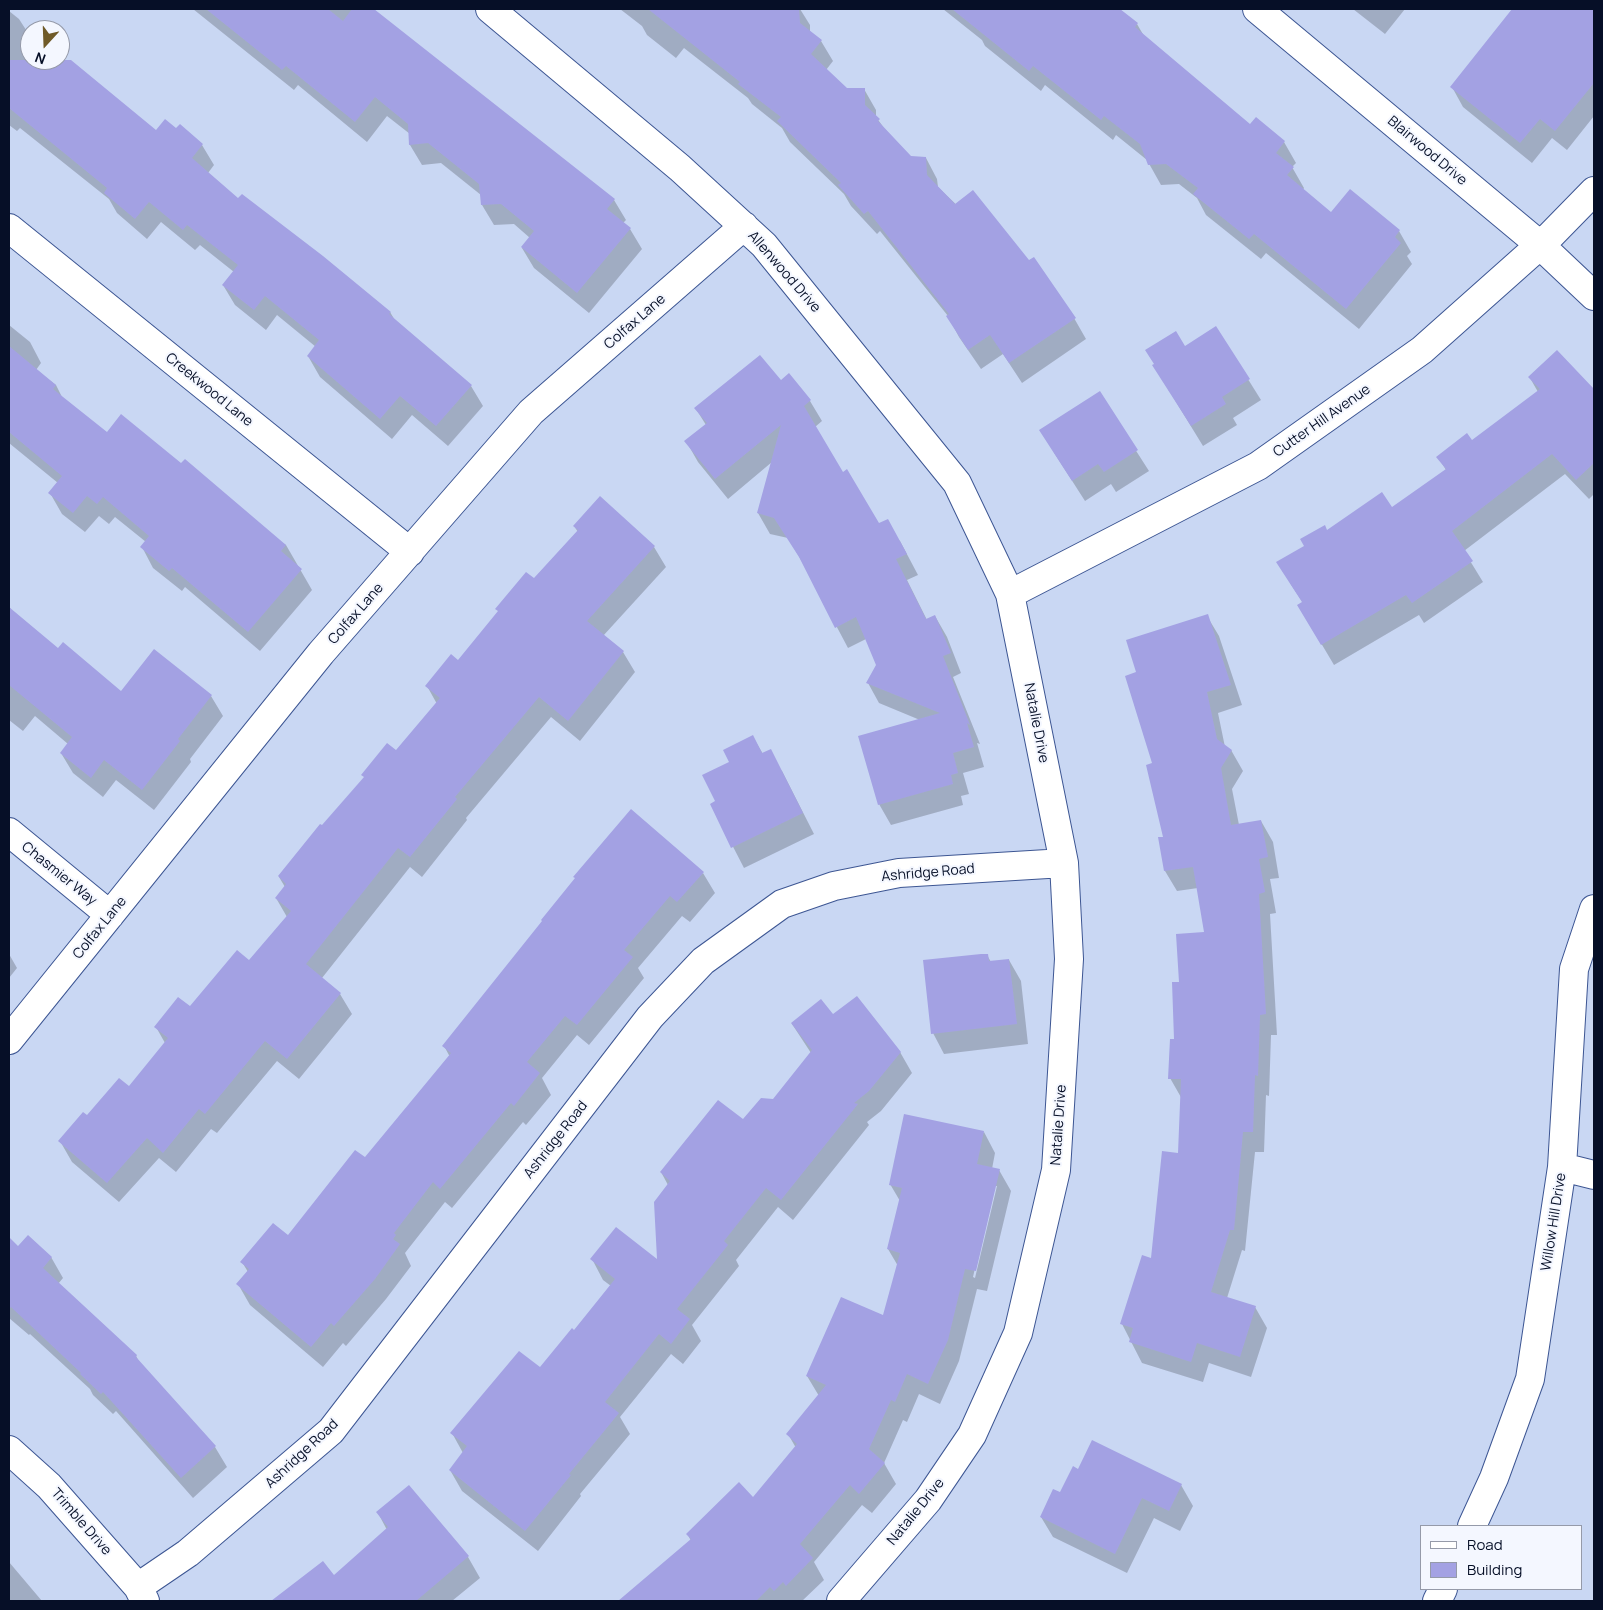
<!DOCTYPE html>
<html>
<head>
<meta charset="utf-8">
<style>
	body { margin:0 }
	#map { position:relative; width:1603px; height:1610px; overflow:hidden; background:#c9d7f3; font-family:Manrope,sans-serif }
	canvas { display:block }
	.frame { position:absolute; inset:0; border:10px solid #060f27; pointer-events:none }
	.legend { position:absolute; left:1420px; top:1525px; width:162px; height:65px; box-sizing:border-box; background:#f4f7ff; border:1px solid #959aa9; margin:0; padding:6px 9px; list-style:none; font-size:15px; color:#060f27 }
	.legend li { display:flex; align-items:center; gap:10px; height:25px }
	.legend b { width:25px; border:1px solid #959aa9 }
	.north { position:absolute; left:20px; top:20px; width:50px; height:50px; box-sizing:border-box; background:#f4f7ff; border:1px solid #959aa9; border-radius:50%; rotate:200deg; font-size:14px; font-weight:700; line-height:20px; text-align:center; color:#060f27 }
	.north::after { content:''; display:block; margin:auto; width:18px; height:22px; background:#6f5a29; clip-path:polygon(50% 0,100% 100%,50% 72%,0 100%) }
</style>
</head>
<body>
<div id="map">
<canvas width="1603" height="1610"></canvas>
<div class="frame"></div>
<ul class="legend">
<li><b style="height:6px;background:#fff"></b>Road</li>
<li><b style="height:14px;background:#a3a1e3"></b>Building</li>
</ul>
<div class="north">N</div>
</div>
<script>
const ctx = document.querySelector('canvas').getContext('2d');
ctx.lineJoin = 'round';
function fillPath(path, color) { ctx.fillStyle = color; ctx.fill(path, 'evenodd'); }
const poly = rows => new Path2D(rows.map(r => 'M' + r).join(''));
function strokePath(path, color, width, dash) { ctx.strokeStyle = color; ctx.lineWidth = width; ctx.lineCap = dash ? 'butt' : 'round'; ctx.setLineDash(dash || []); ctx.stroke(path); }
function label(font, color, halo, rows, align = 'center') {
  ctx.font = font + ' Manrope,sans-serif'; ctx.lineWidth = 4; ctx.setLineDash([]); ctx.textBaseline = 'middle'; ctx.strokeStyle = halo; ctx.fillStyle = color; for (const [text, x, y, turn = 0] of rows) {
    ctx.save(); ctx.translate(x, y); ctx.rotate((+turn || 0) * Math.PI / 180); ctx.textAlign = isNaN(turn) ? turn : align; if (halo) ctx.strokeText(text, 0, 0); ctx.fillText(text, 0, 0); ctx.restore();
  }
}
fillPath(poly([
	[193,9,372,9,614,200,626,220,623,223,630,229,642,249,589,313,534,268,522,248,530,238,514,224,494,225,482,205,481,195,441,163,422,165,410,145,410,134,387,116,367,142,298,85,294,90],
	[620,9,758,9,754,13,776,9,800,9,810,25,810,33,821,41,833,61,826,70,847,89,864,89,876,110,876,117,884,128,910,157,926,158,937,179,938,187,1074,318,1086,339,1022,383,1003,354,981,369,959,337,948,316,880,231,877,234,851,206,844,194,790,142,782,128,752,104,748,98,684,48,676,58,647,35,642,26],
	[943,9,1118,9,1137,24,1144,36,1251,126,1256,119,1284,142,1296,163,1292,167,1304,188,1303,190,1331,214,1399,231,1411,252,1407,256,1412,264,1359,329,1266,253,1261,259,1206,215,1197,198,1179,184,1161,185,1147,160,1116,135,1113,140,1045,85,1041,91,985,46,982,40],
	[1353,9,1405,9,1385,34],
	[1513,9,1594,9,1594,116,1567,150,1552,138,1532,163,1463,107,1452,87],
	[9,11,19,19,30,36,30,60,60,60,156,131,176,130,180,126,202,145,214,165,208,173,239,200,390,312,396,322,471,386,483,406,448,446,412,415,392,439,320,377,308,356,316,347,277,315,266,330,235,305,223,285,234,272,200,245,195,250,161,222,147,239,117,213,109,199,20,128,17,131,9,125],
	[9,325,30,342,41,363,36,370,56,385,63,399,107,434,286,545,312,590,260,651,185,587,182,591,153,568,142,547,146,542,115,517,109,524,99,516,85,532,62,514,50,493,58,483,9,443],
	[1216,328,1261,400,1233,418,1237,425,1203,446,1154,366],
	[1557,352,1594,391,1594,494,1589,499,1565,474,1464,551,1483,582,1424,623,1419,615,1334,665,1299,606,1303,603,1290,583,1327,531,1392,508,1446,470,1438,457,1472,442,1538,392,1530,378],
	[789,375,810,401,822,421,815,427,843,474,879,525,900,541,918,575,907,580,927,620,935,616,947,637,961,673,953,677,980,744,977,743,984,767,963,773,969,794,961,796,963,805,891,825,879,804,920,720,879,703,868,683,877,665,866,639,848,648,804,565,788,538,770,534,758,513,772,462,728,499,698,462,686,441,706,425,696,409,781,382],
	[1099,393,1149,471,1116,492,1111,484,1085,501,1053,451],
	[574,526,654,547,666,567,603,636,623,652,635,672,580,741,551,717,466,818,467,820,422,877,410,867,322,978,340,994,352,1014,299,1079,277,1061,217,1133,211,1129,176,1172,159,1158,119,1202,72,1162,60,1141,87,1117,129,1087,165,1043,156,1027,190,1008,250,962,287,917,276,898,285,887,279,877,322,827,397,752,437,704,427,686,458,662,499,612,497,609,534,580,578,532],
	[9,606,12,611,58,649,121,693,211,696,223,716,190,759,191,762,154,810,116,780,103,797,73,773,61,753,68,744,35,716,23,731,9,720],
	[1207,616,1219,636,1242,705,1218,713,1225,747,1231,750,1243,771,1232,789,1239,825,1261,821,1273,842,1279,878,1270,879,1276,913,1270,914,1277,1035,1271,1035,1269,1096,1266,1095,1264,1152,1255,1152,1245,1251,1242,1250,1227,1298,1255,1307,1267,1328,1251,1377,1209,1363,1203,1382,1142,1363,1122,1324,1152,1260,1179,1154,1182,1099,1170,1078,1175,1040,1206,934,1198,888,1177,891,1165,871,1159,838,1164,838,1138,673],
	[753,737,763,754,782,771,814,834,744,868,711,804,717,802,731,763],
	[703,873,715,893,690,922,682,916,638,968,644,978,589,1045,577,1035,542,1078,551,1095,526,1125,523,1122,452,1208,445,1202,405,1253,411,1266,386,1299,346,1346,343,1343,323,1367,250,1305,238,1284,248,1272,242,1262,288,1237,365,1159,450,1057,444,1046],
	[9,954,17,968,9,978],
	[987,955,991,962,1009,960,1021,981,1028,1044,944,1054,933,1033],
	[833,1016,900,1052,912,1073,881,1111,867,1122,869,1125,793,1220,778,1207,736,1260,739,1266,692,1325,701,1341,683,1364,671,1354,620,1417,630,1434,580,1494,581,1496,538,1551,462,1491,450,1470,463,1453,452,1433,540,1369,574,1332,611,1286,603,1280,592,1259,658,1261,668,1185,661,1172,774,1100,811,1053,792,1024],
	[984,1132,995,1153,992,1169,999,1170,1011,1191,987,1291,977,1289,959,1361,940,1404,919,1394,907,1422,903,1420,884,1463,896,1484,872,1513,862,1505,814,1562,824,1580,802,1601,620,1601,691,1541,688,1535,753,1499,796,1448,788,1434,819,1396,807,1376,884,1317,898,1266,888,1249,900,1201,890,1184],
	[994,1186,997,1186,975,1278,973,1277],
	[9,1242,17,1249,51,1257,63,1278,58,1284,136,1356,140,1363,215,1447,227,1467,193,1498,116,1411,113,1414,93,1395,90,1389,30,1334,29,1335,9,1318],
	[1078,1470,1181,1485,1193,1506,1180,1531,1154,1518,1127,1573,1053,1537,1041,1517],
	[408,1487,468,1557,480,1578,452,1601,273,1601,323,1563,333,1577,387,1530,378,1513],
	[9,1562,42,1601,9,1601]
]), '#0003');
fillPath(poly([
	[206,9,328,9,343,21,352,9,374,9,615,199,607,209,631,228,577,293,521,247,534,231,501,204,481,205,479,184,428,143,409,145,408,124,375,97,355,122,286,66,282,70],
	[648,9,799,9,800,23,822,40,811,54,847,88,865,88,865,105,880,119,878,121,911,156,926,157,927,175,955,204,973,190,1029,260,1034,257,1076,318,1009,363,990,335,968,350,946,316,949,314,868,211,864,214,838,185,841,183,777,121,781,117,738,84,740,82],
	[952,9,1120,9,1138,23,1135,27,1250,124,1256,117,1285,141,1276,153,1294,167,1287,175,1331,212,1350,189,1400,230,1395,237,1401,243,1346,309,1254,234,1249,239,1193,194,1198,188,1166,164,1148,165,1140,144,1104,116,1101,120,1033,66,1029,71],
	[1512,9,1594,9,1594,83,1555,131,1540,119,1520,143,1450,87],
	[9,60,71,60,156,130,165,119,176,128,180,124,203,144,192,158,238,198,242,194,323,256,391,312,389,314,472,385,436,426,400,396,380,419,307,356,319,340,265,296,254,310,222,285,238,265,187,225,183,230,149,202,135,219,104,193,107,188,9,108],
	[1216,326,1250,379,1222,397,1226,404,1191,426,1152,365,1154,364,1145,350,1176,331,1185,346],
	[9,346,56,385,53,389,107,432,121,414,181,463,185,459,286,545,281,551,302,569,248,632,172,568,169,571,140,547,149,536,103,497,97,504,87,496,73,513,48,493,62,476,9,432],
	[1557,350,1594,389,1594,463,1576,480,1552,454,1452,531,1473,561,1412,603,1406,595,1321,645,1297,605,1302,602,1276,562,1304,546,1300,539,1325,525,1327,530,1382,492,1392,507,1446,469,1436,457,1467,433,1472,440,1540,389,1528,377],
	[760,355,781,380,789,373,811,400,804,406,843,472,847,469,879,523,888,519,907,554,896,559,926,619,935,615,951,653,943,656,970,725,967,723,974,747,953,753,958,773,951,775,953,784,878,805,858,736,940,713,866,683,876,665,856,617,835,628,799,557,774,518,757,513,781,425,715,479,684,441,707,423,694,408],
	[1100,391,1138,450,1104,472,1098,464,1072,481,1039,430],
	[600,496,655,546,587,621,624,651,568,721,539,697,455,797,457,799,410,857,398,848,306,964,341,993,287,1059,265,1041,205,1114,199,1109,163,1153,147,1138,107,1183,58,1141,83,1112,87,1115,119,1078,129,1086,168,1038,154,1027,178,997,190,1006,237,950,249,960,291,911,275,898,286,884,278,876,320,824,322,825,364,777,361,775,387,743,396,750,440,698,425,686,451,654,458,660,498,611,495,609,526,572,534,578,578,530,573,526],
	[9,607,58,648,63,642,121,691,154,649,212,695,178,739,180,741,142,790,104,760,91,778,60,753,72,737,9,685],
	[1208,614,1231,685,1207,692,1217,739,1232,750,1221,768,1231,825,1261,820,1268,857,1259,859,1265,892,1259,894,1266,1014,1260,1015,1258,1076,1255,1075,1253,1132,1243,1132,1234,1230,1230,1230,1211,1292,1256,1306,1240,1357,1197,1343,1191,1362,1129,1342,1133,1328,1120,1324,1142,1255,1151,1258,1162,1151,1178,1153,1181,1079,1168,1079,1170,1039,1174,1039,1172,982,1179,982,1176,934,1204,932,1193,867,1164,871,1158,837,1163,837,1146,765,1152,763,1125,676,1136,672,1126,640],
	[753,735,762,753,771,749,803,813,731,848,710,804,715,801,702,775,729,762,723,750],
	[631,809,704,872,677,902,670,896,624,950,633,957,577,1025,565,1016,527,1062,540,1073,514,1106,511,1103,440,1189,433,1182,394,1233,396,1235,393,1239,400,1244,375,1279,334,1326,331,1323,311,1347,236,1284,249,1269,240,1262,273,1223,288,1235,355,1150,365,1157,451,1053,442,1046,542,921,541,920,575,878,573,877],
	[981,954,988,954,989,961,1009,959,1017,1024,931,1034,923,960],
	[857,996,901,1052,869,1091,854,1103,858,1104,781,1200,766,1188,724,1241,728,1245,677,1309,690,1319,671,1344,659,1334,605,1402,619,1413,569,1474,571,1475,525,1531,449,1470,467,1446,450,1433,519,1351,540,1367,572,1328,574,1330,615,1279,590,1259,616,1227,657,1259,654,1202,670,1181,660,1172,718,1100,743,1119,761,1098,773,1099,812,1050,791,1023,821,999,833,1014],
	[904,1114,984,1131,977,1164,1000,1169,976,1271,965,1269,948,1340,928,1384,907,1374,895,1402,891,1400,869,1449,885,1463,859,1494,850,1485,800,1544,813,1558,786,1586,783,1582,774,1591,770,1587,756,1601,618,1601,691,1539,686,1534,739,1482,753,1497,797,1444,786,1434,826,1385,806,1376,841,1297,883,1315,900,1253,887,1249,902,1188,889,1185],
	[28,1235,52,1257,43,1268,137,1355,136,1357,216,1446,181,1478,103,1392,101,1394,80,1374,81,1373,11,1307,9,1309,9,1237,18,1246],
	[1092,1440,1182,1484,1169,1511,1142,1498,1115,1554,1040,1517,1053,1489,1060,1492,1073,1466,1078,1469],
	[409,1485,469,1556,416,1601,271,1601,323,1561,334,1575,388,1527,376,1512]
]), '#a3a1e3');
const minor = poly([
	[490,9,680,168,764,245,957,483,1010,594,1064,863,1069,959,1056,1170,1018,1333,972,1435,928,1500,841,1601],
	[1257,9,1540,245,1594,296],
	[9,228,410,552],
	[1010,594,1258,466,1422,350,1549,237,1594,191],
	[9,832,110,915],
	[9,1040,321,653,531,412,744,226],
	[1562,1167,1594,1175],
	[9,1450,49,1486,138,1587,145,1601],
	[1472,1526,1494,1478,1530,1379,1562,1167,1574,969,1594,909],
	[138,1587,188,1553,331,1431,650,1017,703,961,782,904,834,886,899,873,1064,863],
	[1437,1601,1443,1589]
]);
strokePath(minor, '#3d5693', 30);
strokePath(minor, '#fff', 28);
label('14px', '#060f27', '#f4f7ff', [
	["Blairwood Drive",1427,151,40],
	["Allenwood Drive",784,272,49],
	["Colfax Lane",635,322,-41],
	["Creekwood Lane",209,390,39],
	["Cutter Hill Avenue",1322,421,-35],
	["Colfax Lane",356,614,-49],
	["Natalie Drive",1036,723,79],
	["Ashridge Road",928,873,-5],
	["Chasmier Way",59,874,39],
	["Colfax Lane",100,928,-51],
	["Natalie Drive",1059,1125,-86],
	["Ashridge Road",556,1140,-52],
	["Willow Hill Drive",1554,1222,-81],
	["Ashridge Road",302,1454,-43],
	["Natalie Drive",916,1512,-51],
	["Trimble Drive",81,1522,49]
]);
</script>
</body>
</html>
